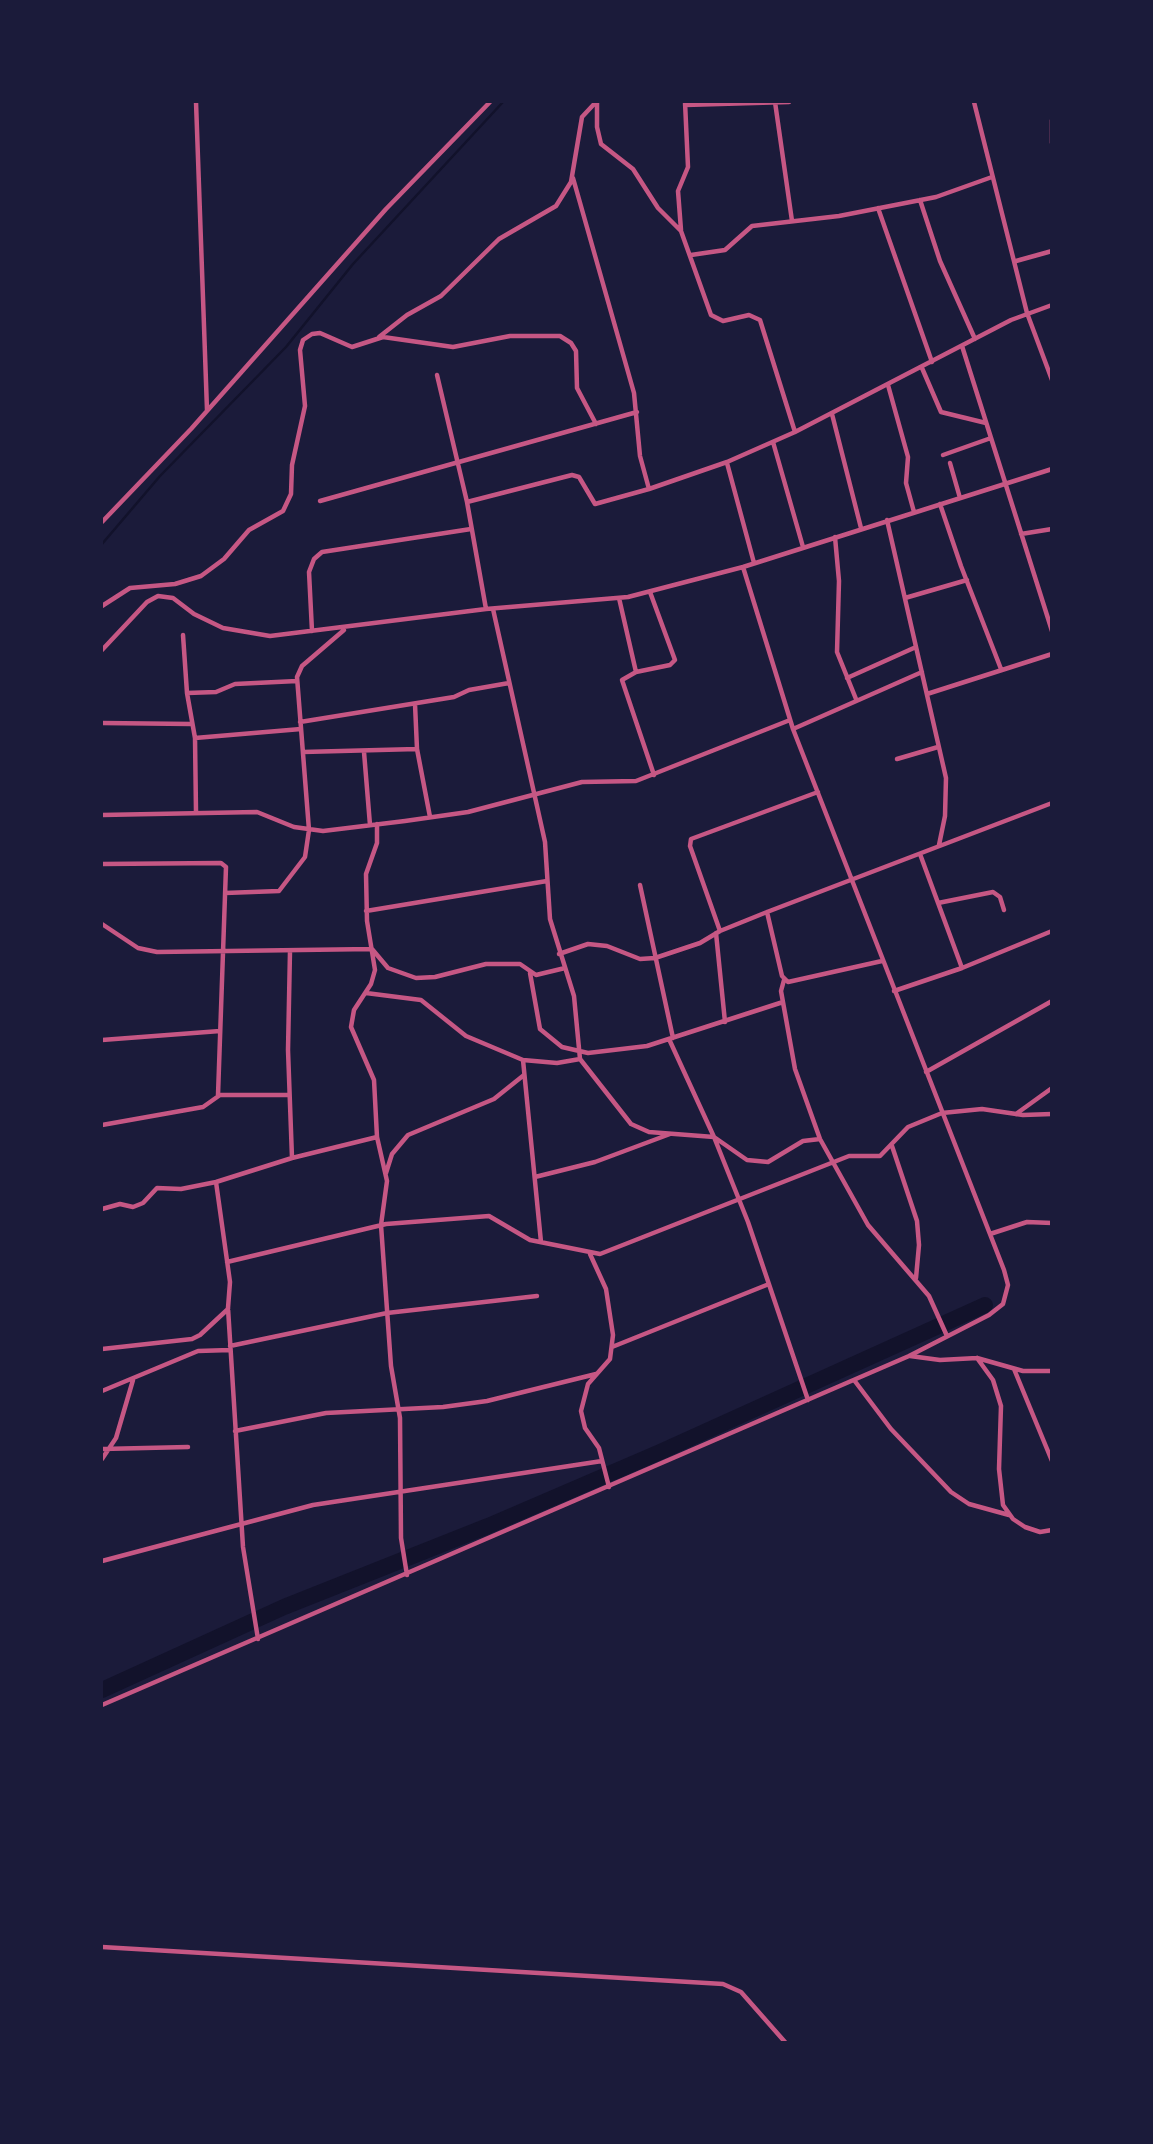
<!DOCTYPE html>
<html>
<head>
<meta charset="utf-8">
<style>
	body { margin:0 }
	#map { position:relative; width:1153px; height:2144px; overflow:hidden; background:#1b1b3a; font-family:"Noto Serif",serif }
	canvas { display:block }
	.frame { position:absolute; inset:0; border:103px solid #1b1b3a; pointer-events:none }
</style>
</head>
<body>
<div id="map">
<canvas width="1153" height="2144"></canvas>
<div class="frame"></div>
</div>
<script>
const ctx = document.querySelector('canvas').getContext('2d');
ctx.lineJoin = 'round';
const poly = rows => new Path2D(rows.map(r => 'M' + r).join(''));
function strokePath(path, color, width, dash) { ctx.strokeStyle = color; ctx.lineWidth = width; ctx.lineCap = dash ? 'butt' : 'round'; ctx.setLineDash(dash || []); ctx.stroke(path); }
strokePath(poly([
	[102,544,160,476,286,347,353,264,503,102]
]), '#12122b', 2.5);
strokePath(poly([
	[102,1690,284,1607,488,1526,660,1452,985,1305]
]), '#12122b', 16);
strokePath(poly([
	[196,102,207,410],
	[597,102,597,127,601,144,633,169,658,208,681,231,711,315,723,321,749,315,760,320,795,432],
	[775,102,792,221],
	[974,102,1027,313,1052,380],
	[685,105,789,102],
	[1052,120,1052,143],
	[573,178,634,393,640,456,649,489],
	[920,200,940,261,975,339],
	[878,208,932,362],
	[681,230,678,191,688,167,685,102],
	[691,255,725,250,752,226,839,216,936,197,992,177],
	[1016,261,1052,251],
	[379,337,407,315,441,296,499,239,556,206,571,182,582,117,596,102],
	[962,346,1052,631],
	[922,368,941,412,986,423],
	[437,375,467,502,486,609],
	[888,385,908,457,906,483,914,512],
	[832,414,861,528],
	[773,442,803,547],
	[943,455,991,438],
	[727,463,754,563],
	[950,463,960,498],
	[320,501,637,412],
	[467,502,572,475,579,477,595,504,649,489,727,462,795,432,1011,320,1052,305],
	[940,504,961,566,1001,669],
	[887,520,946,778,945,816,939,845],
	[102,522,191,429,386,209,490,102],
	[1021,534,1052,529],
	[835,537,839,581,837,652,856,699],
	[650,592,675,660,670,665,636,672,622,680,654,775],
	[619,598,636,672],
	[905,598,967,580],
	[102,606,130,588,175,584,201,576,224,559,249,530,283,511,291,494,292,465,305,406,300,350,303,340,312,334,320,333,352,347,383,337,453,347,510,336,560,336,571,343,576,351,577,388,596,424],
	[493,609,545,842,550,919,574,996,580,1059,631,1124,649,1132,714,1137,748,1222,808,1400],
	[312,631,309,572,314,559,322,552,471,529],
	[183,635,187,693,195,738],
	[102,650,147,602,158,596,173,598,194,614,223,628,270,636,486,609,628,597,743,567,1052,469],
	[847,678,916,647],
	[187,693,216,692,235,684,297,681],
	[927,694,1052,654],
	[415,704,417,749,430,817],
	[300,722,454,697,469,690,509,683],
	[102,723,191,724],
	[793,729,922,672],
	[303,752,417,749],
	[364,752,370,825],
	[897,759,938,747],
	[196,812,195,738,301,729],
	[102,815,257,812,294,827,323,831,405,821,468,812,582,782,636,781,790,720],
	[377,824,377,843,366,874,367,921,375,970,371,984,354,1010,351,1027,374,1080,377,1137,387,1181,381,1225,391,1366,400,1418,401,1538,407,1575],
	[920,854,962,968],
	[102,864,221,863,226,867,218,1095],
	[640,885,673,1038],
	[225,893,279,891,305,857,309,830,297,677,302,666,344,630],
	[938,903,993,892,1000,897,1004,910],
	[366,911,547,881],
	[767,912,782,976,788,982,882,961],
	[102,924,138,948,157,952,372,949,388,968,416,978,435,977,486,964,520,964,536,975,565,968],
	[720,931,690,846,691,839,818,792],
	[716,933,725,1022],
	[290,951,288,1050,292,1158],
	[559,954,588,944,607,946,640,959,655,958,700,943,720,931,767,912,1052,803],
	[530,973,540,1029,562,1047,588,1053,647,1046,783,1002],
	[784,980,781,991,795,1069,820,1139,868,1225,929,1296,947,1336],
	[894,991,962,968,1052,931],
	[366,993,421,1000,466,1036,523,1060,557,1063,580,1059],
	[669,1039,714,1137,747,1160,768,1162,803,1141,820,1139],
	[102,1040,220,1031],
	[523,1060,541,1242],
	[926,1072,1052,1001],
	[1016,1114,1052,1088],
	[102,1125,203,1107,220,1095,289,1095],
	[892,1146,917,1221,919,1245,916,1278],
	[386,1173,392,1154,408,1135,494,1099,524,1075],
	[535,1177,595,1162,670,1134],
	[216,1182,230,1282,228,1308,243,1547,258,1639],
	[102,1209,120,1204,133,1207,143,1203,157,1188,181,1189,216,1182,292,1158,377,1137],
	[990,1234,1027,1222,1052,1223],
	[590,1254,606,1289,613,1335,610,1359,588,1384,581,1411,585,1428,599,1448,609,1487],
	[227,1262,386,1224,489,1216,530,1240,600,1254,849,1156,880,1156,908,1127,942,1113,982,1109,1023,1115,1052,1114],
	[230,1346,387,1313,537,1296],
	[612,1347,769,1284],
	[102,1349,192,1339,200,1335,228,1309],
	[910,1356,940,1360,977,1358,1023,1371,1052,1371],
	[977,1358,993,1380,1001,1406,999,1469,1003,1505,1013,1519,1025,1527,1040,1532,1052,1530],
	[1014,1369,1052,1461],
	[854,1380,891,1429,951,1492,969,1504,1009,1515],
	[102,1391,198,1351,230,1350],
	[235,1431,326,1413,443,1407,487,1401,596,1374],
	[102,1449,188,1447],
	[102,1459,116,1438,133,1380],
	[102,1561,313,1505,602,1461],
	[102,1705,909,1356,989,1315,1003,1304,1008,1285,1004,1270,793,729,743,567],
	[102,1947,723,1984,741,1992,785,2042]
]), '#c65784', 4.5);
</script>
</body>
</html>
